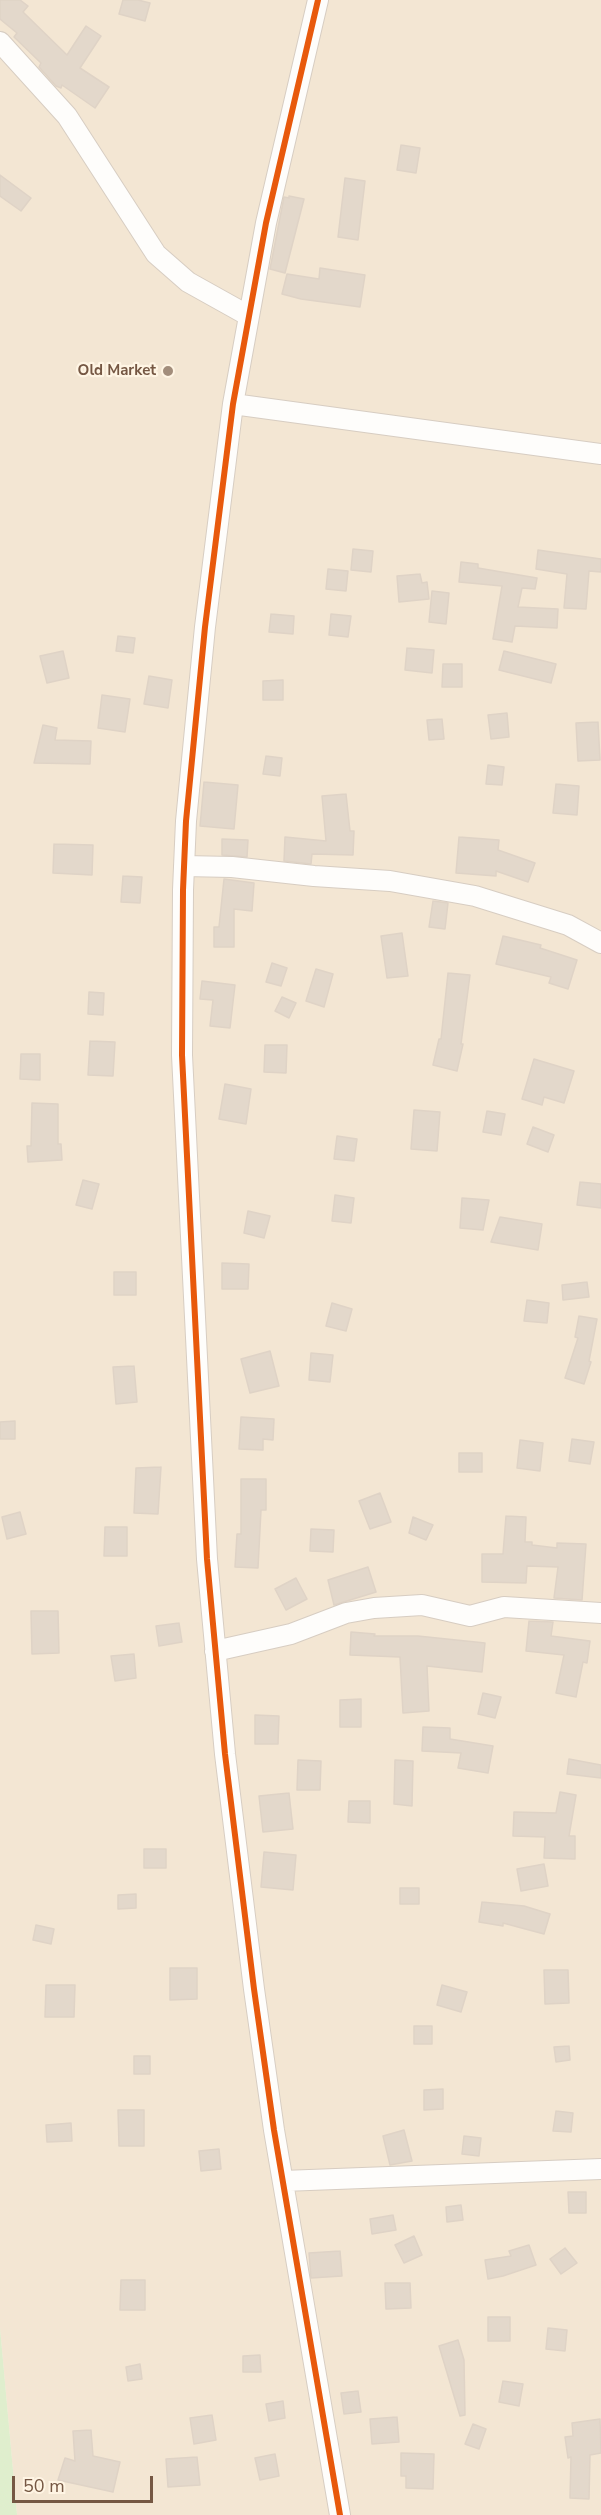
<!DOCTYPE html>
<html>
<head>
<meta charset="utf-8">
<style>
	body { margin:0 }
	#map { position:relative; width:601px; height:2515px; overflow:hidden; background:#f6f0e4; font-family:"Nunito Sans",sans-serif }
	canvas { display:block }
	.scale { position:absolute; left:12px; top:2476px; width:141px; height:27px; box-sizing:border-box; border:3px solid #755743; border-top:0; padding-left:8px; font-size:18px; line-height:21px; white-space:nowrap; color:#755743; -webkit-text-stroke:4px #fff5e4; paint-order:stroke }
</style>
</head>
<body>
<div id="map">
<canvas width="601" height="2515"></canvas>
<div class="scale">50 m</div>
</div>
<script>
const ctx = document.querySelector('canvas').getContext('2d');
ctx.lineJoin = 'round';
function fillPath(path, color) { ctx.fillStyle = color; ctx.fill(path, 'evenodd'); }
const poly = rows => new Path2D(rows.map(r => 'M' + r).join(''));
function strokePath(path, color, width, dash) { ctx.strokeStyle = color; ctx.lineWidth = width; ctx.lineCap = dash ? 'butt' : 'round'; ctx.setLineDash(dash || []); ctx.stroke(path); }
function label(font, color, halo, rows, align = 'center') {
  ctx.font = font + ' "Nunito Sans",sans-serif'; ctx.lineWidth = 4.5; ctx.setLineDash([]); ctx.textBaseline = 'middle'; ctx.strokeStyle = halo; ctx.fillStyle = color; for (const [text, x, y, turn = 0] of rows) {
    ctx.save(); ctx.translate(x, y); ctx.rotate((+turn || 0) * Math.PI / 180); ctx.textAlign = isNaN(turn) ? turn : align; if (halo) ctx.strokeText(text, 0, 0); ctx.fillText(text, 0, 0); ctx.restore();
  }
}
fillPath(poly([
	[0,0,601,0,601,2515,17,2515,0,2328]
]), '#f3e6d3');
fillPath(poly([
	[0,2328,17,2515,0,2515]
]), '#dfeecd');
const building = poly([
	[0,0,20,0,28,6,23,12,67,55,86,26,101,36,80,68,109,87,95,108,62,85,61,88,56,86,39,67,41,63,14,37,17,33,0,19,0,0],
	[123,0,138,0,150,3,145,21,119,14,123,0],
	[401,145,420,148,416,173,397,170,401,145],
	[0,175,31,198,21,211,0,196,0,175],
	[345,178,365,181,358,240,338,237,345,178],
	[289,196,304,199,285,273,270,269,284,197,289,198,289,196],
	[320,268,365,275,360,307,301,299,282,294,287,274,319,279,320,268],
	[353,549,373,551,371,572,351,570,353,549],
	[538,550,601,559,601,572,589,571,586,609,564,608,567,574,536,569,538,550],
	[461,562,478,564,478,568,537,578,535,589,522,588,518,607,558,609,557,628,515,626,512,642,493,639,502,586,459,582,461,562],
	[328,569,348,571,346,591,326,589,328,569],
	[420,574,422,583,427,582,429,599,399,602,397,576,420,574],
	[432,591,449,593,446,624,429,622,432,591],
	[271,614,294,616,293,634,269,632,271,614],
	[331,614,351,616,348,637,329,635,331,614],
	[118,636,135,638,133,653,116,651,118,636],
	[407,648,434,650,432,673,405,670,407,648],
	[63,651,69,678,47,683,40,656,63,651],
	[504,651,556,664,551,683,499,670,504,651],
	[443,664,462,664,462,687,442,687,443,664],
	[149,676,172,680,168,708,144,704,149,676],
	[283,680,283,700,263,700,263,681,283,680],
	[102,695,130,699,125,732,98,728,102,695],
	[507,713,509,737,491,739,488,715,507,713],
	[442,719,444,739,429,740,427,720,442,719],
	[598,722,600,760,578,761,576,723,598,722],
	[43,725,57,728,55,740,91,741,90,764,34,763,43,725],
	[266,756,282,758,280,776,263,774,266,756],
	[488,765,504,767,502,785,486,784,488,765],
	[204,782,238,785,234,829,200,826,204,782],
	[556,784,579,786,577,815,553,813,556,784],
	[346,794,350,831,354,831,353,855,312,854,311,864,284,861,285,837,326,841,322,796,346,794],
	[459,837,499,840,498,850,535,863,528,882,496,871,496,876,456,873,459,837],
	[222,839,248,840,247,857,222,855,222,839],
	[54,844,93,845,92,875,53,873,54,844],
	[123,876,142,877,140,903,121,902,123,876],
	[224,879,254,883,252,911,234,909,234,947,214,947,214,927,219,927,224,879],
	[433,901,448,903,445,929,429,927,433,901],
	[402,933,408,976,387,978,381,936,402,933],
	[503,936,541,945,540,948,577,960,568,989,549,983,551,977,496,964,503,936],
	[272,963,287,968,281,986,266,982,272,963],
	[316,969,333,974,324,1007,306,1001,316,969],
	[448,973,470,975,461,1044,463,1044,457,1071,433,1065,439,1039,441,1039,448,973],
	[202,981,235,985,230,1028,210,1026,213,1000,200,999,202,981],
	[89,992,104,993,103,1015,88,1014,89,992],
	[282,997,296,1003,289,1018,275,1011,282,997],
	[90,1041,115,1042,113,1076,88,1075,90,1041],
	[265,1045,287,1045,286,1073,264,1072,265,1045],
	[21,1054,40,1054,40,1080,20,1079,21,1054],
	[534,1059,574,1071,564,1103,544,1097,542,1105,522,1099,534,1059],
	[225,1084,251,1089,246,1124,219,1119,225,1084],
	[32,1103,58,1104,58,1144,61,1144,62,1160,28,1162,27,1146,31,1146,32,1103],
	[414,1110,440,1112,437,1151,411,1149,414,1110],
	[487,1111,505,1114,501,1135,483,1132,487,1111],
	[533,1127,554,1135,548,1152,527,1144,533,1127],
	[337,1136,357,1139,354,1161,334,1159,337,1136],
	[83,1180,99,1184,92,1209,76,1205,83,1180],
	[580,1182,601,1184,601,1208,577,1205,580,1182],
	[335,1195,354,1198,351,1223,332,1221,335,1195],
	[462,1198,489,1200,483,1230,460,1228,462,1198],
	[248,1211,270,1216,264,1238,244,1233,248,1211],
	[500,1217,542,1224,538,1250,491,1242,500,1217],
	[222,1263,249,1264,248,1289,222,1289,222,1263],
	[114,1272,136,1272,136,1295,114,1295,114,1272],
	[587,1282,589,1297,563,1300,562,1285,587,1282],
	[527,1300,549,1303,547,1323,524,1321,527,1300],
	[332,1303,352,1309,346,1331,326,1326,332,1303],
	[579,1316,597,1319,589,1361,591,1362,584,1384,565,1378,578,1338,575,1337,579,1316],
	[270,1351,279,1386,250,1393,241,1359,270,1351],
	[311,1353,333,1355,330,1382,309,1380,311,1353],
	[134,1366,137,1402,116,1404,113,1367,134,1366],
	[241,1417,274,1419,273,1440,263,1439,263,1450,239,1449,241,1417],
	[15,1421,15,1439,0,1439,0,1422,15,1421],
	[572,1439,594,1442,590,1464,569,1461,572,1439],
	[520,1440,543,1443,540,1471,517,1468,520,1440],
	[459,1453,482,1453,482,1472,459,1472,459,1453],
	[161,1467,158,1514,134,1513,136,1468,161,1467],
	[241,1479,266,1479,266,1510,261,1510,258,1568,235,1567,237,1534,241,1534,241,1479],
	[380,1493,391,1522,370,1529,359,1501,380,1493],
	[20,1512,26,1534,7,1539,2,1517,20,1512],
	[506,1516,526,1517,525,1542,532,1542,532,1545,557,1548,557,1543,586,1544,582,1600,554,1598,558,1567,527,1566,526,1583,482,1582,482,1554,503,1554,506,1516],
	[413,1517,433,1525,426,1540,409,1533,413,1517],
	[105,1527,127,1527,127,1556,104,1556,105,1527],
	[311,1529,334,1530,333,1552,310,1551,311,1529],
	[368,1567,376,1592,334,1605,328,1580,368,1567],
	[296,1578,307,1599,286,1610,275,1589,296,1578],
	[31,1611,58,1611,59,1653,32,1654,31,1611],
	[529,1621,553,1622,551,1636,590,1641,587,1663,583,1662,576,1697,556,1693,564,1655,526,1651,529,1621],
	[179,1623,182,1642,159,1646,156,1626,179,1623],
	[351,1632,375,1634,374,1636,418,1636,485,1643,482,1672,427,1666,429,1711,403,1713,400,1657,350,1655,351,1632],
	[134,1654,136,1678,115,1681,111,1656,134,1654],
	[483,1693,501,1697,495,1718,478,1714,483,1693],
	[361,1699,361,1727,340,1727,340,1700,361,1699],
	[255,1715,279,1716,278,1744,255,1744,255,1715],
	[423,1727,450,1728,450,1739,493,1746,488,1773,458,1768,461,1753,422,1751,423,1727],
	[569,1759,601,1765,601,1778,567,1774,569,1759],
	[298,1760,321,1761,320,1790,297,1790,298,1760],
	[395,1760,413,1761,412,1806,394,1804,395,1760],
	[560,1792,576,1795,569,1836,575,1836,575,1859,544,1858,545,1837,513,1836,514,1812,556,1813,560,1792],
	[289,1793,293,1829,263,1832,259,1796,289,1793],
	[349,1801,370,1801,370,1823,348,1822,349,1801],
	[144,1849,166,1849,166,1868,144,1868,144,1849],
	[264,1852,296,1855,293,1890,261,1887,264,1852],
	[544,1864,548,1886,521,1891,517,1869,544,1864],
	[400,1888,419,1888,419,1904,400,1904,400,1888],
	[136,1894,136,1908,118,1909,118,1895,136,1894],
	[482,1902,524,1906,550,1914,544,1934,503,1923,503,1926,479,1922,482,1902],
	[36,1925,54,1929,51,1944,33,1940,36,1925],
	[170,1968,197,1968,197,1999,170,2000,170,1968],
	[544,1970,568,1970,569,2003,545,2004,544,1970],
	[46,1985,75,1985,74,2017,45,2017,46,1985],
	[442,1985,467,1992,461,2012,437,2005,442,1985],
	[414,2026,432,2026,432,2044,414,2044,414,2026],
	[569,2046,570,2060,556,2062,554,2047,569,2046],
	[134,2056,150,2056,150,2074,134,2074,134,2056],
	[443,2089,443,2109,424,2110,424,2090,443,2089],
	[118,2110,144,2110,144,2146,119,2146,118,2110],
	[556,2111,573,2113,571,2132,553,2131,556,2111],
	[71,2123,72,2141,47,2142,46,2125,71,2123],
	[404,2130,412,2161,390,2165,383,2136,404,2130],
	[464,2136,481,2138,479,2156,462,2154,464,2136],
	[219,2149,221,2169,201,2171,199,2151,219,2149],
	[568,2192,586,2192,586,2213,569,2213,568,2192],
	[461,2205,463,2220,447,2222,446,2207,461,2205],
	[393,2215,396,2230,372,2234,370,2219,393,2215],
	[414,2236,422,2255,404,2263,395,2245,414,2236],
	[529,2245,536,2265,503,2276,488,2279,485,2260,511,2256,509,2251,529,2245],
	[565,2248,577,2263,561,2274,550,2259,565,2248],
	[340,2251,342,2276,311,2278,309,2253,340,2251],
	[121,2280,145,2280,145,2310,120,2310,121,2280],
	[385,2283,410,2283,411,2308,386,2309,385,2283],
	[488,2317,510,2317,510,2341,488,2341,488,2317],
	[548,2328,567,2330,565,2351,546,2349,548,2328],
	[458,2340,464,2360,465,2415,460,2416,439,2346,458,2340],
	[260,2355,261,2372,243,2372,243,2356,260,2355],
	[140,2364,142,2379,128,2381,126,2367,140,2364],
	[503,2381,523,2384,519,2406,499,2402,503,2381],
	[358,2391,361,2412,344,2414,341,2393,358,2391],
	[283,2401,285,2418,269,2421,266,2404,283,2401],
	[212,2415,216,2440,194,2444,190,2418,212,2415],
	[397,2417,399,2442,372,2444,370,2419,397,2417],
	[600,2419,601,2453,590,2455,589,2499,570,2498,571,2457,568,2458,565,2437,573,2436,572,2423,600,2419],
	[473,2424,486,2429,479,2449,465,2444,473,2424],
	[91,2430,93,2456,120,2462,113,2492,58,2480,65,2458,75,2461,73,2431,91,2430],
	[401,2453,434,2454,433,2489,406,2488,406,2476,401,2476,401,2453],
	[275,2454,279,2476,260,2480,255,2458,275,2454],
	[197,2457,200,2485,168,2487,166,2459,197,2457]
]);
fillPath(building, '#e3d8cb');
strokePath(building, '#dfd3c6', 1.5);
const minor = poly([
	[318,0,266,223,233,404,205,627,186,821,183,890,182,1055,207,1559,225,1754,254,1989,274,2130,340,2515],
	[0,42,67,116,156,254,188,282,249,316],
	[233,404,601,454],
	[184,866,232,867,314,876,390,881,475,896,568,925,601,943],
	[215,1651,291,1634,346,1613,374,1608,422,1605,470,1616,504,1607,601,1613],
	[283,2181,601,2169]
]);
strokePath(minor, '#d7cdc2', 22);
strokePath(minor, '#fefdfb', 20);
strokePath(poly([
	[318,0,266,223,233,404,205,627,186,821,183,890,182,1055,207,1559,225,1754,254,1989,274,2130,340,2515]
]), '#e8590c', 6);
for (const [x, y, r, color] of [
	[168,371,6,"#a28d7b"]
]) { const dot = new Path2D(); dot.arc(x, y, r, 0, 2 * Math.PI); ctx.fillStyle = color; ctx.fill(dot); strokePath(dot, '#fff5e4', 2); }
label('bold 15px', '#755743', '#fff5e4', [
	["Old Market",156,371]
], 'right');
</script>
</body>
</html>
